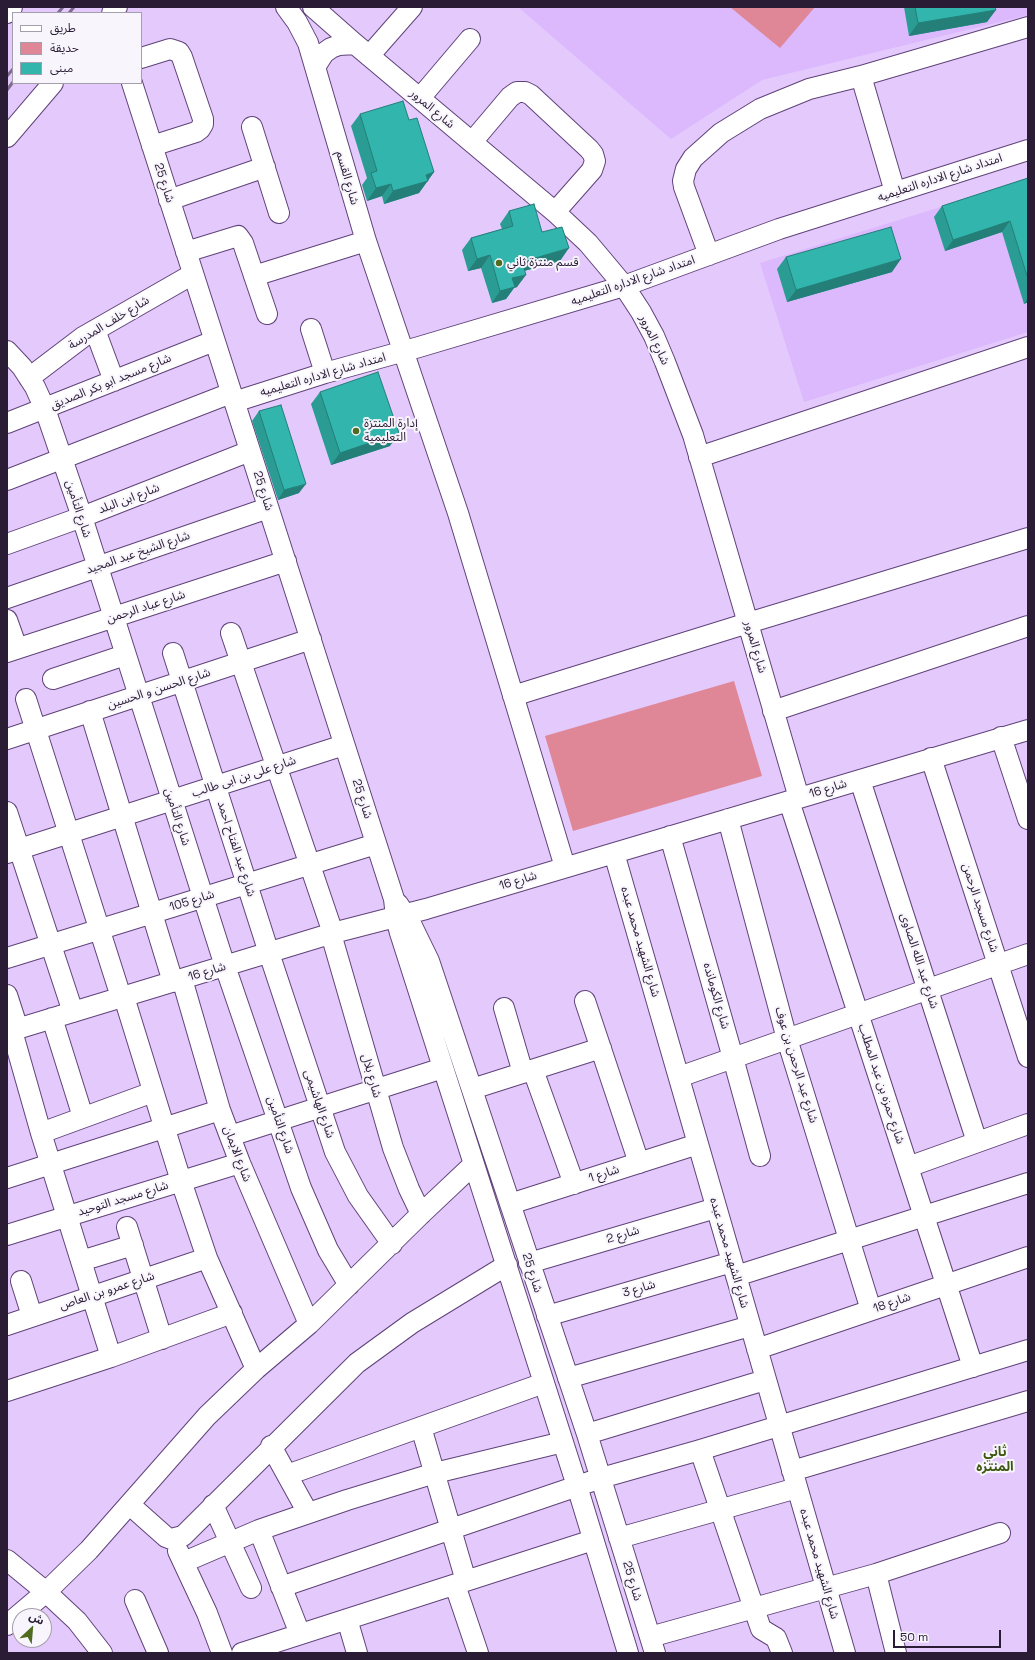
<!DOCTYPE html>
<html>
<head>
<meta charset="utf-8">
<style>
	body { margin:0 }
	#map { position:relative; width:1035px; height:1660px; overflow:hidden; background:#e3c9fc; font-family:"Space Grotesk","Noto Sans Arabic",sans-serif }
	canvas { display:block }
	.frame { position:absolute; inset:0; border:8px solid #291c34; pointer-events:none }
	.legend { position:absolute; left:12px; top:12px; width:130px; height:72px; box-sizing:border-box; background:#f8f5fc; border:1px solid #a59eac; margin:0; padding:5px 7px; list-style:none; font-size:12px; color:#291c34 }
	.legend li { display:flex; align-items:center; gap:8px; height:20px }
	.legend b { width:20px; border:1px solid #a59eac }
	.north { position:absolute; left:12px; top:1608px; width:40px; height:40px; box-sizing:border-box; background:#f8f5fc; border:1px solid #a59eac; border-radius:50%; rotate:26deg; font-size:11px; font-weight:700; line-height:16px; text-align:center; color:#291c34 }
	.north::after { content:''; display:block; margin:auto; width:14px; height:18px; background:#4e6b1e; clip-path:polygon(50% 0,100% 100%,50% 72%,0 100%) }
	.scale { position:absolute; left:893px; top:1630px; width:108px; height:18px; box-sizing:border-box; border:2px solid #291c34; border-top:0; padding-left:5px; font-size:12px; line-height:14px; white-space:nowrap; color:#291c34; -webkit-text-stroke:3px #f8f5fc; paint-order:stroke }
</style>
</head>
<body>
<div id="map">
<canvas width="1035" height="1660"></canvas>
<div class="frame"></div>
<ul class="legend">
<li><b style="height:5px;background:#fff"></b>طريق</li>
<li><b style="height:11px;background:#df8797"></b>حديقة</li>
<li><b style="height:11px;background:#32b5ac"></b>مبنى</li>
</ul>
<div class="north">ش</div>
<div class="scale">50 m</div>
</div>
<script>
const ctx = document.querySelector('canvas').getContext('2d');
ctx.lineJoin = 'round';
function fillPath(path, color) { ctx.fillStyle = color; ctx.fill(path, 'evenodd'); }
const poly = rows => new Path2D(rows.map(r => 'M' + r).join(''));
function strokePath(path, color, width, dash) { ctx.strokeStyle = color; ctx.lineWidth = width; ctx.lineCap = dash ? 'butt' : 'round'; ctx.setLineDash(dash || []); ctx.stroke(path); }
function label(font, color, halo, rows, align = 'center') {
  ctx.font = font + ' "Space Grotesk","Noto Sans Arabic",sans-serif'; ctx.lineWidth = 4; ctx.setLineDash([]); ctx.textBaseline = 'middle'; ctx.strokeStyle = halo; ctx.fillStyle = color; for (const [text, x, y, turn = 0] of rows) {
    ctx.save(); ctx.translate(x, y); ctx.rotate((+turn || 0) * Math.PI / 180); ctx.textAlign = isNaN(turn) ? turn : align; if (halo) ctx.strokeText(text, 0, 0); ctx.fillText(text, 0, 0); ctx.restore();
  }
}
fillPath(poly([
	[518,7,1028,7,1028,15,762,80,671,139],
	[1028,180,1028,332,804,402,760,263]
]), '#dcb8fd');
fillPath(poly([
	[730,7,815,7,780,48],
	[734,681,762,776,573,831,545,736]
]), '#df8797');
const minor = poly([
	[286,7,297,22,308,43,366,241,458,513,565,867],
	[313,7,355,44,555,212,588,243,604,262,624,286,641,312,654,336,665,362,693,435,799,798],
	[112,13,117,7],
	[369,56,412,7],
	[141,58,170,49,179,52,182,57,203,119,203,124,200,129,196,132,152,146],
	[315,67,324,53,331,48,339,45,355,44],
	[861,76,895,192],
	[132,83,394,899,396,917,400,933,577,1486,628,1653],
	[420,98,470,39],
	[252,127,279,213],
	[7,137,53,83],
	[472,142,510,97,517,92,525,92,531,95,589,149,593,154,595,161,592,170,555,212],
	[169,200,265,167],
	[186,252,238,236,243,243,267,314],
	[709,255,684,187,683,181,686,169,693,158,721,133,760,109,809,89,861,76,1028,27],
	[254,276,366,241],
	[311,329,325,373],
	[95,330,114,381],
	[7,351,22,367,35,387,45,409,82,517,225,966,301,1188,328,1250,349,1285],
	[29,378,83,337,193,274],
	[234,402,325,373,419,347,624,286,779,229,1028,150],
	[7,423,214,341],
	[699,457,1028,347],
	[7,480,231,393],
	[7,544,82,517,250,451],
	[7,598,268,508],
	[7,620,17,648],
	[231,633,333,933],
	[7,652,286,561],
	[173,653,269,953,335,1152,358,1196,392,1244],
	[53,679,125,655],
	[513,696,748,623,1028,538],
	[26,699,121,997],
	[90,711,173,982],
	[773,711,1028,626],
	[1001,737,1028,819],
	[7,739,311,639],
	[931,758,1028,1057],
	[860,780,977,1142],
	[789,801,973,1367],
	[7,812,73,1012],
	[728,819,787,1039,871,1310],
	[670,836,733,1058,760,1156],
	[7,853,344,745],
	[614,853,845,1653],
	[398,904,410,922,429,961,587,1434,655,1653],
	[331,934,393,1148,409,1189,421,1214],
	[7,958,376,844],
	[182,979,220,1110,240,1163,309,1324],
	[7,995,18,1029],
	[124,997,181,1181,207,1258,256,1369],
	[585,1001,639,1163],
	[504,1008,523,1073],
	[52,1018,83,1117],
	[12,1031,41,1133,111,1357],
	[7,1032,333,933,426,909,1028,730],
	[533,1070,574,1184],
	[679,1077,1028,954],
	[472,1089,601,1048],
	[41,1133,153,1092],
	[230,1136,443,1068],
	[908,1167,1028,1124],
	[7,1178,220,1110],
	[510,1204,698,1144],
	[127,1227,162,1339],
	[7,1235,240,1163],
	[81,1261,133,1245],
	[529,1263,716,1208],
	[736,1276,1028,1183],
	[21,1281,32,1316],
	[547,1316,732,1262],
	[7,1325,207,1258],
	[757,1349,1028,1257],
	[568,1378,750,1326],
	[7,1391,111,1357,232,1313],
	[421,1427,466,1581],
	[587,1434,765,1380],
	[271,1446,308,1513],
	[700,1450,761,1629,776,1638,782,1653],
	[792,1471,1028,1401],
	[287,1475,544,1383],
	[130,1505,166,1537,171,1539,183,1536,357,1363,412,1323,507,1265],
	[213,1505,251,1588],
	[259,1530,300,1634],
	[619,1538,797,1488],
	[178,1551,207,1613,222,1653],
	[7,1560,46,1592,77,1621,102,1653],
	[184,1562,259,1530,347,1500,435,1473,563,1442],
	[876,1574,896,1653],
	[455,1585,478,1653],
	[281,1587,601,1478,700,1450,1028,1350],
	[135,1600,158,1653],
	[347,1619,357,1653],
	[7,1625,46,1592,89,1550,207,1416,256,1369,309,1324,421,1214,474,1164],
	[650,1637,876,1574,1000,1533],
	[242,1653,593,1540]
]);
const major = poly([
	[7,12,11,7]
]);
strokePath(minor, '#604379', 22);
strokePath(major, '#604379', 24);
strokePath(minor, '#fff', 20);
strokePath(major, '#fff', 22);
strokePath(poly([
	[58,13,63,7],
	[69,13,74,7],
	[7,76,13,69],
	[7,90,13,82]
]), '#7e6b90', 3);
fillPath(poly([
	[904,7,995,7,987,22,909,36],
	[360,114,409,120,434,172,419,193,384,204,382,196,367,201,362,185,367,178,351,126],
	[1028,178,1028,302,1024,304,1002,232,945,251,934,217,942,206],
	[509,211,542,232,560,261,524,271,517,287,514,288,506,299,492,303,481,268,468,271,462,250,471,238,502,229,500,224],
	[786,257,892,272,787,302,777,269],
	[320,392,390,446,331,465,311,404],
	[259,411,299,493,278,500,252,421]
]), '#2b9c94');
fillPath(poly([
	[996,10,987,22,909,36,918,23],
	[434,172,419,193,384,204,393,191,426,175],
	[391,184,382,196,367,201,376,188],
	[1010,221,1002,232,945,251,953,240],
	[569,248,560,261,513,274,522,262],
	[490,255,481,268,468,271,477,259],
	[901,259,892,272,787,302,796,290],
	[526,275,517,287,514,288,506,299,492,303,500,291,512,278],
	[1028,298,1028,302,1024,304],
	[399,433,390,446,331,465,340,453],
	[306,484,299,493,278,500,284,490]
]), '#237f78');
const building = poly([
	[915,7,995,7,996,10,918,23,915,7],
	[403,101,409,120,417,118,434,172,426,175,428,181,393,191,391,184,376,188,371,173,377,171,360,114,403,101],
	[1028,178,1028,279,1010,221,953,240,942,206,1028,178],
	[534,204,542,232,562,227,569,248,522,262,526,275,512,278,515,287,500,291,490,255,477,259,471,238,513,226,509,211,534,204],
	[891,227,901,259,796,290,786,257,891,227],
	[378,372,399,433,340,453,320,392,378,372],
	[281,405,306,484,284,490,259,411,281,405]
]);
fillPath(building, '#32b5ac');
strokePath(building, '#237f78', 1);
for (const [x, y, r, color] of [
	[499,263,4,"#4e6b1e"],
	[356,431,4,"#4e6b1e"]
]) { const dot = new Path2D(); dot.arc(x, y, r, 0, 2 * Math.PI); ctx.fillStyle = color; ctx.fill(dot); strokePath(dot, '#f8f5fc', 1.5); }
label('12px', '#291c34', '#f8f5fc', [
	["شارع المرور",432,109,40],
	["شارع القسم",347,178,74],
	["امتداد شارع الاداره التعليميه",940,178,-18],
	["شارع 25",164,183,72],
	["امتداد شارع الاداره التعليميه",633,281,-19],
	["شارع خلف المدرسة",109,323,-31],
	["شارع المرور",654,340,64],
	["امتداد شارع الاداره التعليميه",323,375,-16],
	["شارع مسجد ابو بكر الصديق",111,382,-22],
	["شارع 25",263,491,72],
	["شارع ابن البلد",129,499,-21],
	["شارع التأمين",78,509,72],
	["شارع الشيخ عبد المجيد",138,553,-19],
	["شارع عباد الرحمن",146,607,-18],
	["شارع المرور",755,647,74],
	["شارع الحسن و الحسين",159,689,-18],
	["شارع على بن ابى طالب",244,777,-18],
	["شارع 16",828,789,-17],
	["شارع 25",362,799,72],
	["شارع التأمين",177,817,72],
	["شارع عبد الفتاح احمد",236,849,72],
	["شارع 16",518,881,-17],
	["شارع 105",192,901,-17],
	["شارع مسجد الرحمن",980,908,72],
	["شارع الشهيد محمد عبده",640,942,74],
	["شارع عبد الله الصاوى",919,961,72],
	["شارع 16",207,972,-17],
	["شارع الكومانده",716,996,74],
	["شارع عبد الرحمن بن عوف",796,1065,73],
	["شارع بلال",371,1076,74],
	["شارع حمزه بن عبد المطلب",881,1084,72],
	["شارع الهاشيمى",319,1104,71],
	["شارع التأمين",280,1125,71],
	["شارع الايمان",237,1154,69],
	["شارع 1",604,1174,-18],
	["شارع مسجد التوحيد",123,1199,-17],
	["شارع 2",623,1235,-17],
	["شارع الشهيد محمد عبده",729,1253,74],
	["شارع 25",532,1273,72],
	["شارع 3",639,1289,-16],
	["شارع عمرو بن العاص",107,1291,-18],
	["شارع 18",892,1303,-19],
	["شارع الشهيد محمد عبده",819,1564,74],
	["شارع 25",632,1581,73]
]);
label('12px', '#291c34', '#f8f5fc', [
	["قسم منتزة ثاني",507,263],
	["إدارة المنتزة",364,424],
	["التعليمية",364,438]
], 'left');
label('bold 13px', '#3d5710', '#f8f5fc', [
	["ثاني",995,1452],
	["المنتزه",995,1467]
]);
</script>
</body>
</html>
